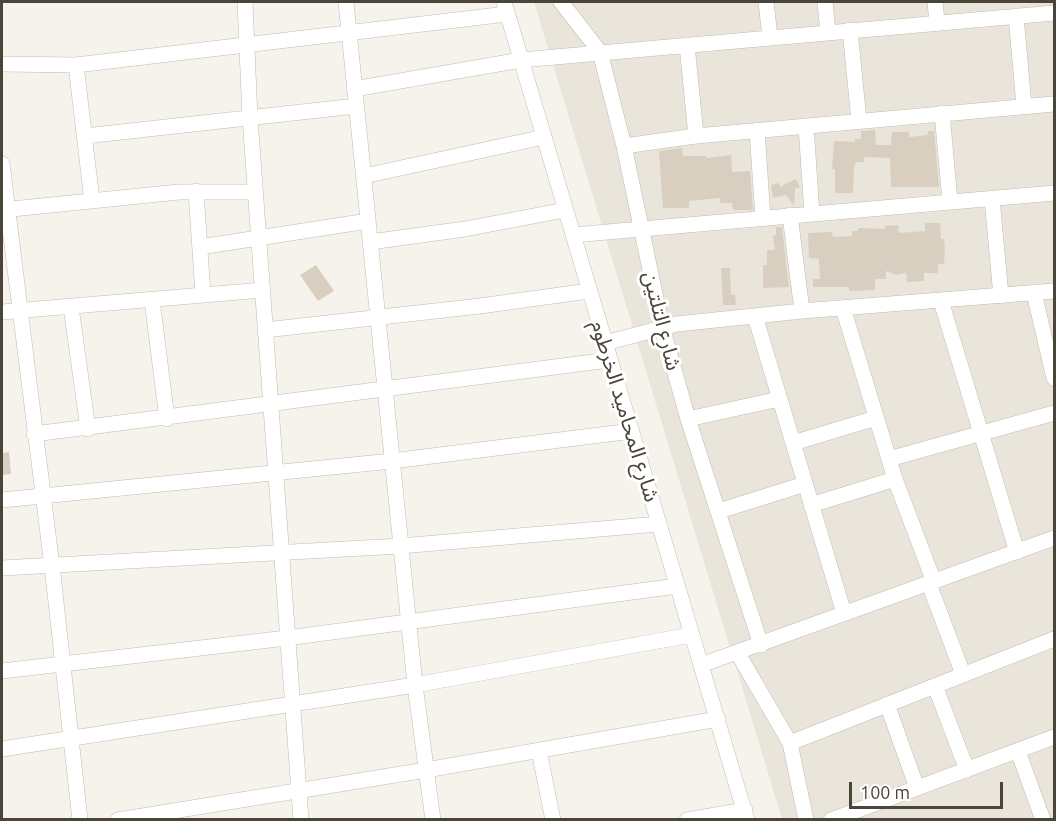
<!DOCTYPE html>
<html>
<head>
<meta charset="utf-8">
<style>
	body { margin:0 }
	#map { position:relative; width:1056px; height:821px; overflow:hidden; background:#f6f3ec; font-family:Ubuntu,sans-serif }
	canvas { display:block }
	.frame { position:absolute; inset:0; border:3px solid #4b4439; pointer-events:none }
	.scale { position:absolute; left:849px; top:782px; width:154px; height:27px; box-sizing:border-box; border:3px solid #4b4439; border-top:0; padding-left:8px; font-size:18px; line-height:21px; white-space:nowrap; color:#4b4439; -webkit-text-stroke:4px #fff; paint-order:stroke }
</style>
</head>
<body>
<div id="map">
<canvas width="1056" height="821"></canvas>
<div class="frame"></div>
<div class="scale">100 m</div>
</div>
<script>
const ctx = document.querySelector('canvas').getContext('2d');
ctx.lineJoin = 'round';
function fillPath(path, color) { ctx.fillStyle = color; ctx.fill(path, 'evenodd'); }
const poly = rows => new Path2D(rows.map(r => 'M' + r).join(''));
function strokePath(path, color, width, dash) { ctx.strokeStyle = color; ctx.lineWidth = width; ctx.lineCap = dash ? 'butt' : 'round'; ctx.setLineDash(dash || []); ctx.stroke(path); }
function label(font, color, halo, rows, align = 'center') {
  ctx.font = font + ' Ubuntu,"Noto Sans Arabic",sans-serif'; ctx.lineWidth = 6; ctx.setLineDash([]); ctx.textBaseline = 'middle'; ctx.strokeStyle = halo; ctx.fillStyle = color; for (const [text, x, y, turn = 0] of rows) {
    ctx.save(); ctx.translate(x, y); ctx.rotate((+turn || 0) * Math.PI / 180); ctx.textAlign = isNaN(turn) ? turn : align; if (halo) ctx.strokeText(text, 0, 0); ctx.fillText(text, 0, 0); ctx.restore();
  }
}
fillPath(poly([
	[534,2,1054,2,1054,819,782,819]
]), '#eae5da');
fillPath(poly([
	[875,130,876,145,891,145,892,132,909,132,909,137,928,135,928,131,934,131,939,187,891,187,890,158,864,157,864,162,856,162,854,167,853,193,835,193,835,169,832,169,834,141,854,142,855,139,861,139,861,131],
	[682,148,683,156,706,156,706,158,731,155,732,172,750,171,753,210,733,210,732,203,720,203,720,198,689,201,689,208,663,208,659,151],
	[796,179,800,188,795,188,794,206,786,195,773,198,771,185,779,183,780,187],
	[925,223,940,223,941,239,944,239,945,249,944,264,938,264,938,273,924,273,924,281,907,282,906,273,896,275,886,271,886,279,875,279,875,290,849,291,849,287,813,287,813,279,820,279,819,259,809,258,808,233,832,232,833,237,852,236,852,231,858,231,858,228,885,229,885,226,898,225,899,233,925,231],
	[776,227,782,227,789,287,763,288,763,265,767,265,767,250,775,250,773,236,776,235],
	[316,265,334,291,318,301,300,275],
	[721,268,730,268,731,295,735,295,736,305,723,305],
	[9,452,11,474,2,475,2,453]
]), '#d8cfc1');
const minor = poly([
	[245,2,250,118,301,820],
	[346,2,415,685,433,820],
	[504,2,747,820],
	[561,2,600,52,624,146,662,327,688,419,761,645],
	[766,2,770,37],
	[825,2,828,32],
	[935,2,937,22],
	[1016,16,1024,106],
	[850,30,859,121],
	[687,45,696,136],
	[2,64,76,65,507,14],
	[76,65,92,201],
	[354,89,521,60,1054,13],
	[942,113,950,201],
	[806,126,812,214],
	[757,130,763,218],
	[85,136,356,106],
	[624,146,696,136,1054,104],
	[2,164,52,566,80,820],
	[364,176,544,137],
	[196,191,203,295],
	[992,199,1001,296],
	[2,210,179,192,255,192],
	[790,215,802,311],
	[573,235,1054,193],
	[370,242,465,229,565,210],
	[200,247,368,221],
	[1034,293,1054,378],
	[152,300,167,419],
	[941,301,1017,552],
	[71,307,88,429],
	[843,308,895,479,934,582],
	[2,312,263,290],
	[755,316,844,613],
	[265,330,480,306,589,291],
	[605,343,677,324,802,311,1054,291],
	[688,419,779,399],
	[34,434,609,360],
	[793,443,876,418],
	[889,459,1054,413],
	[2,500,392,461,632,431],
	[811,505,895,479],
	[719,511,805,484],
	[2,568,400,546,659,524],
	[929,584,963,674],
	[737,652,790,743,806,820],
	[701,665,1054,538],
	[2,671,287,638,677,586],
	[935,686,967,770],
	[887,704,917,788],
	[790,743,1054,639],
	[2,749,415,685,691,635],
	[539,751,553,820],
	[1018,751,1043,820],
	[118,820,426,770,718,719],
	[687,820,745,810],
	[831,820,1054,737]
]);
strokePath(minor, '#c2bbae', 16);
strokePath(minor, '#fff', 15);
label('21px', '#4b4439', '#fff', [
	["شارع التلتين",662,321,76],
	["شارع المحاميد الخرطوم",625,411,73]
]);
</script>
</body>
</html>
